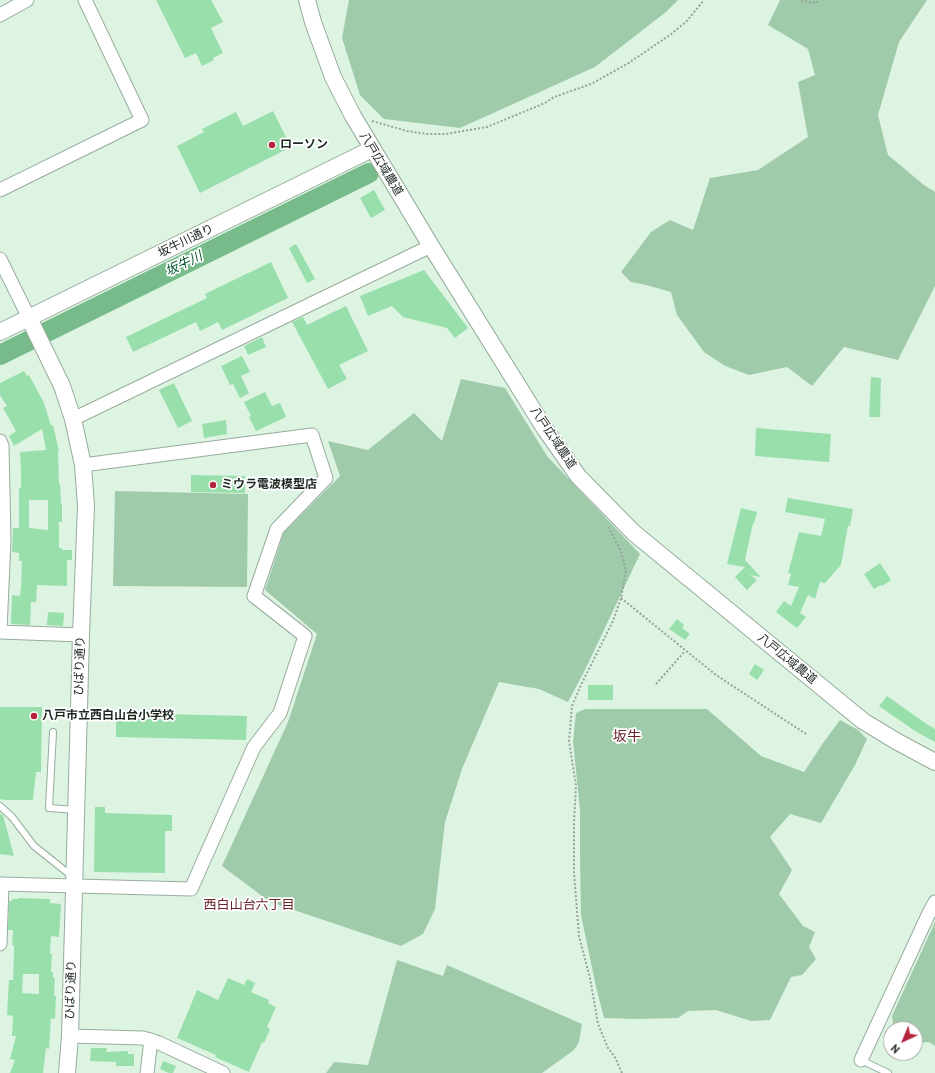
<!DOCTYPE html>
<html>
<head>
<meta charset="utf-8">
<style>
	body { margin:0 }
	#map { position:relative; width:935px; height:1073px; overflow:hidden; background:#ddf4e3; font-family:"PT Sans",sans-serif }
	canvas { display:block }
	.north { position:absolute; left:883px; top:1021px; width:40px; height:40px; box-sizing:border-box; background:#fff; border:1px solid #a5a8a5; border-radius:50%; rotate:224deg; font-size:11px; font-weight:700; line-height:16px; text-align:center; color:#1d261f }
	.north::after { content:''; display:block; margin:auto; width:14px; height:18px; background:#b5233a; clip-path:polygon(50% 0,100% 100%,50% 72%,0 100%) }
</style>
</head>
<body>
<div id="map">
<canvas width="935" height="1073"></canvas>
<div class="north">N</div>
</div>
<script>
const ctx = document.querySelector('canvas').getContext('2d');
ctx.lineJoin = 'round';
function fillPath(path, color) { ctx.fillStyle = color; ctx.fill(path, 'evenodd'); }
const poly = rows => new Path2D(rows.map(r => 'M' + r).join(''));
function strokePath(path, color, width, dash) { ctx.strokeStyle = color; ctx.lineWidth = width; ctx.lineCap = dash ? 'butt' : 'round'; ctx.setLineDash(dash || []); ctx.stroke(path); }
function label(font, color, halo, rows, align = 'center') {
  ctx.font = font + ' "PT Sans","Noto Sans JP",sans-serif'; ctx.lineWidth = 3.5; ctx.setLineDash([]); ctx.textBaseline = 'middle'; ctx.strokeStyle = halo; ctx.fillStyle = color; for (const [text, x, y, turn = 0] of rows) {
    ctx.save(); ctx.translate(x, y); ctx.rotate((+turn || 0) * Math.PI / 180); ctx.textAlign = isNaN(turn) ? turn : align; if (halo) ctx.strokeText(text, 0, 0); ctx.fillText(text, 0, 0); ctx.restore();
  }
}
fillPath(poly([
	[349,0,678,0,666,12,595,67,460,128,384,119,360,95,342,38],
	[780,0,927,0,899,42,878,115,888,155,924,185,935,192,935,286,898,360,844,347,812,386,787,367,749,375,725,366,704,352,677,315,671,292,646,285,631,282,621,272,651,232,670,220,693,230,710,178,758,170,808,137,798,82,815,75,808,49,768,25],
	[461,379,505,388,547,456,640,554,584,672,568,702,539,689,499,682,462,769,445,822,435,909,423,934,401,946,270,902,222,866,288,722,317,634,265,590,284,532,340,476,328,441,368,450,414,413,442,441],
	[115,491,248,494,247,587,113,586],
	[585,709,707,709,761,756,804,772,823,743,840,720,858,730,867,739,855,765,821,823,790,814,770,837,792,870,779,894,803,926,815,932,809,947,816,959,802,975,791,977,770,1020,751,1021,716,1010,688,1011,678,1018,635,1019,604,1018,596,987,581,915,580,855,580,811,573,741,576,713],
	[935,922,935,1046,929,1042,915,1043,915,1029,894,1029,892,1016],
	[397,960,443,976,447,965,582,1024,579,1042,574,1050,542,1073,326,1073,334,1062,368,1065]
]), '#a0cbab');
strokePath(poly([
	[0,355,369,173]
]), '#76bb89', 20);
fillPath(poly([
	[156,0,211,0,223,22,211,28,223,53,213,58,214,60,202,66,196,53,185,58],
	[273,111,291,147,200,193,177,146,204,132,202,129,236,112,243,126],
	[374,190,385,210,371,218,360,198],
	[296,244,315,279,307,283,289,248],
	[271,262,288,298,222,330,218,322,200,331,196,322,133,352,126,337,207,298,205,294],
	[424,270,468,328,455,338,447,328,403,317,392,306,368,316,360,296],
	[346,306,368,351,339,365,347,379,328,389,292,322,303,317,307,325],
	[262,337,266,347,248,355,244,346],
	[242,356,250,372,241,376,249,393,240,398,233,384,230,385,221,366],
	[24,371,27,376,29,375,36,388,44,403,51,426,53,425,59,451,58,451,59,484,60,484,61,504,62,504,62,522,59,522,59,548,62,548,62,550,72,550,72,560,67,560,67,586,37,585,36,602,31,602,30,625,11,624,12,595,20,596,21,587,22,561,19,561,19,553,12,552,13,528,19,528,19,488,21,488,21,471,20,452,46,450,42,429,14,446,9,436,16,431,3,408,7,406,0,395,0,383],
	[29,500,48,500,48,530,29,528],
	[871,377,881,378,880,417,869,417],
	[174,383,192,421,178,428,159,390],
	[265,392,272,406,280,403,286,417,256,431,249,417,251,416,244,402],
	[226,420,227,434,204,438,202,424],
	[756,428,831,434,829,462,755,456],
	[191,475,245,476,245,493,191,492],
	[788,498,853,509,850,526,848,526,841,565,825,583,820,582,815,599,808,595,800,613,806,617,797,628,776,612,784,601,791,606,799,587,788,585,791,574,788,573,799,532,821,536,825,519,785,512],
	[741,508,757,512,754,523,753,523,745,560,761,577,750,575,757,580,747,590,735,577,745,567,727,564],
	[880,563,891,580,882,586,881,585,874,589,864,574],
	[48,612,64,613,63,626,47,625],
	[677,619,684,625,682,628,690,634,685,640,669,629],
	[755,664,764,670,757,680,749,674],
	[588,685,613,685,613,700,588,700],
	[887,696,925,723,935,729,935,742,915,731,879,706],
	[0,707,42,707,41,772,36,772,33,800,5,800,0,799],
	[116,713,247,716,246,740,116,737],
	[95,807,105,807,105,813,172,815,172,831,165,831,165,873,94,872],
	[0,814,3,815,14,856,0,854],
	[18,898,50,899,50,903,61,904,59,937,51,936,50,954,52,954,51,972,53,972,53,978,55,978,54,996,56,996,55,1019,51,1018,49,1049,46,1048,43,1073,10,1073,15,1060,10,1059,16,1036,12,1036,13,1016,7,1015,9,980,13,980,14,953,14,945,12,945,13,930,8,930,9,901,12,901,12,899,18,899],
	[23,974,39,974,39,994,22,993],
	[228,978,244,985,247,979,255,983,251,992,269,1000,268,1003,276,1007,267,1027,270,1029,264,1043,262,1042,249,1072,215,1057,216,1055,177,1038,197,990,218,1000],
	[91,1048,107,1048,106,1052,128,1051,128,1054,134,1054,134,1066,116,1066,116,1062,90,1061],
	[163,1061,176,1066,173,1073,169,1073,160,1069]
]), '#98dfab');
const service = poly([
	[53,732,49,808,76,810],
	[0,806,12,817,34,846,73,877],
	[861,1060,888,1073]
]);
const minor = poly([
	[0,15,27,0],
	[0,190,142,120,85,0],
	[0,259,29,318],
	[73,419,431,246],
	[0,441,2,446,4,540,0,630],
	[0,632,81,635],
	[0,884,191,889,254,747,280,713,305,636,254,596,277,529,326,478,312,435,83,465],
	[0,944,2,884],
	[70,1036,143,1038,159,1043,223,1073],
	[861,1060,929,913,935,902],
	[147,1073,151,1040]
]);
const tertiary = poly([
	[307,0,313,22,333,77,353,116,431,246,545,429,578,476,634,533,863,721,896,741,935,762],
	[29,318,62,386,73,419,83,465,86,506,81,635,70,1036,67,1073],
	[0,332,372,149]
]);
strokePath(service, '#97ac9c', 8);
strokePath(minor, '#97ac9c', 15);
strokePath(tertiary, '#97ac9c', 18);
strokePath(poly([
	[801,0,803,1,816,3,819,0],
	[372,121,407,131,427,134,446,134,487,127,545,103,554,97,591,84,627,64,670,35,686,22,704,0],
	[608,527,621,551,626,571,621,598,613,621,581,685,572,706,569,741,576,786,574,822,574,873,579,936,590,978,598,1024,608,1048,615,1057,622,1073],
	[621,598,716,675,806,734],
	[656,684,685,651]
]), '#93a598', 2, [2, 2]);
strokePath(service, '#fff', 6);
strokePath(minor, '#fff', 13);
strokePath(tertiary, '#fff', 16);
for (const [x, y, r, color] of [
	[272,145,4,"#b5233a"],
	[213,485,4,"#b5233a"],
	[34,716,4,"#b5233a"]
]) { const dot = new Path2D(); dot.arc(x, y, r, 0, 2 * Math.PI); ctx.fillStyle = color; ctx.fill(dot); strokePath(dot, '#fff', 1.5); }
label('bold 12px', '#1d261f', '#fff', [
	["ローソン",280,145],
	["ミウラ電波模型店",221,485],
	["八戸市立西白山台小学校",42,716]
], 'left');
label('12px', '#1d261f', '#fff', [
	["八戸広域農道",381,164,59],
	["坂牛川通り",186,241,-26],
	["八戸広域農道",553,438,56],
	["八戸広域農道",787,659,39],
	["ひばり通り",80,666,-88],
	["ひばり通り",71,990,-88]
]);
label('italic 13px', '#02582b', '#fff', [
	["坂牛川",184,264,-26]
]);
label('13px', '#692329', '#fff', [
	["西白山台六丁目",249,905]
]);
label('14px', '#692329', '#fff', [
	["坂牛",627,737]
]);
</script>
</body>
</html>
